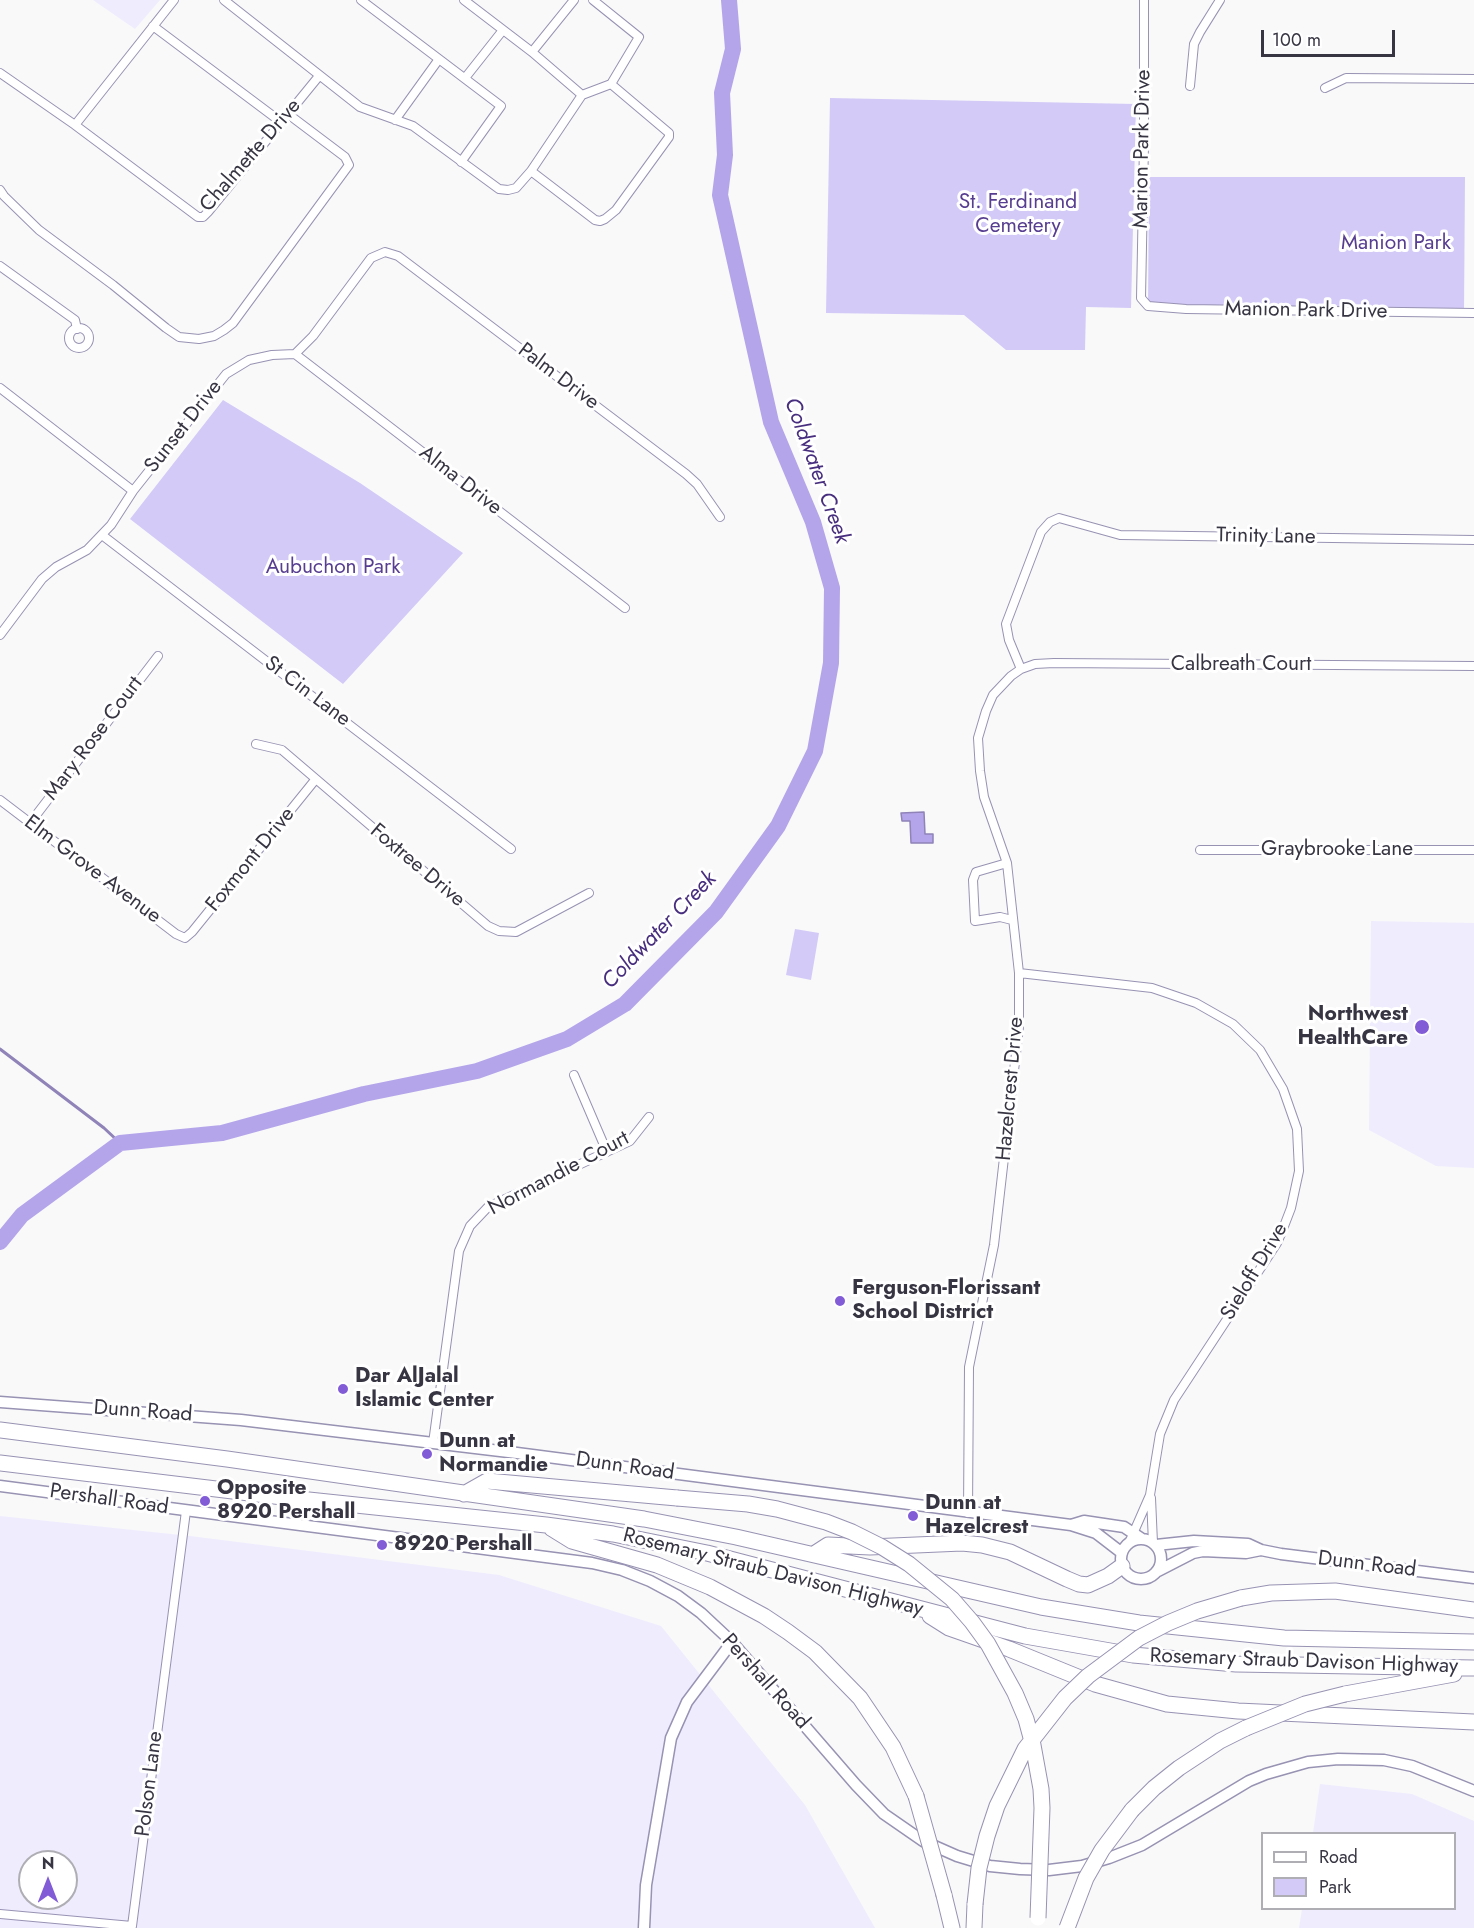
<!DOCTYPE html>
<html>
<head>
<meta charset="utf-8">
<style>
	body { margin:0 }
	#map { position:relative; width:1474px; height:1928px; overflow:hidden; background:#f9f9f9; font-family:Jost,sans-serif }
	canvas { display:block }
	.legend { position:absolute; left:1261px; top:1832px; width:195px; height:78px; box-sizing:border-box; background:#fff; border:2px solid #afaeb4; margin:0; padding:8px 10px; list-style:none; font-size:18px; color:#383543 }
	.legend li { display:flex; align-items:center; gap:12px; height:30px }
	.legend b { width:30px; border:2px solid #afaeb4 }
	.north { position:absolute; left:18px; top:1850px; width:60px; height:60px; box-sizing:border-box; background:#fff; border:2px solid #afaeb4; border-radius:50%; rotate:0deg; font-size:16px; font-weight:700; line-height:24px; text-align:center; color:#383543 }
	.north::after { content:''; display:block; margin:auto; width:21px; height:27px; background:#825cd7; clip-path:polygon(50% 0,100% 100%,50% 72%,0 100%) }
	.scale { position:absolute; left:1261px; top:30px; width:134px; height:27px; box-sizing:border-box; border:3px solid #383543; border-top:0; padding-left:8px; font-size:18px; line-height:21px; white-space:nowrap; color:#383543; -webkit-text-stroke:4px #fff; paint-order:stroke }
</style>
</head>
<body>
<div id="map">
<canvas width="1474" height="1928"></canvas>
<ul class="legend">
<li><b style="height:8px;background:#fff"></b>Road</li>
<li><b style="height:16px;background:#d3caf8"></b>Park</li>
</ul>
<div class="north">N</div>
<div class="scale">100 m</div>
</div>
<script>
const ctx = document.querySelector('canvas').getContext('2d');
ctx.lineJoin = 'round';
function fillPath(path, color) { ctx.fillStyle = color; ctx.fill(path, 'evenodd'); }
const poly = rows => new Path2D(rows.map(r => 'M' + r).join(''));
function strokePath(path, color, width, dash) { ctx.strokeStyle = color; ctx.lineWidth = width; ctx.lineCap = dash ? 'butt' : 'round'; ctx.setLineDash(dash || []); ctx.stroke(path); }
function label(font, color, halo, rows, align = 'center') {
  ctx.font = font + ' Jost,sans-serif'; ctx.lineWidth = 6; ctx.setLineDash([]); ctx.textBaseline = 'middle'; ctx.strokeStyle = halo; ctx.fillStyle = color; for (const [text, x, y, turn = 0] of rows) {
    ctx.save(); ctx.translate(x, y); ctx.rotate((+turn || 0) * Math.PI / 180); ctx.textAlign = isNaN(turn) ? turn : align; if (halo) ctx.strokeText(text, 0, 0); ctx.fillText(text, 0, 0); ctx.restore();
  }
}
fillPath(poly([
	[93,0,160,0,135,29],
	[1371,921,1474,923,1474,1168,1436,1166,1369,1130],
	[0,1516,190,1536,499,1575,661,1626,805,1805,875,1928,0,1928],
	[30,1862,66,1862,66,1898,30,1898],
	[1320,1784,1412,1794,1474,1821,1474,1928,1299,1928,1302,1909,1454,1908,1454,1834,1313,1833]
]), '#efecfe');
fillPath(poly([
	[830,98,1136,104,1131,308,1086,307,1085,350,1006,350,964,315,826,313],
	[1149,177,1465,177,1464,313,1148,309],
	[223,400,360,483,463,553,343,684,130,519],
	[795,929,819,933,811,980,786,975]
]), '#d3caf8');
const water = poly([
	[924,812,925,834,933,834,933,843,911,843,910,821,902,821,901,813,924,812]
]);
fillPath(water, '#b4a5ea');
strokePath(water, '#8f83b8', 1.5);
strokePath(poly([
	[0,1049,104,1128,120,1143]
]), '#8f83b8', 3);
strokePath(poly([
	[0,1242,22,1215,120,1143,222,1133,364,1094,477,1071,567,1039,625,1004,716,912,778,826,815,751,831,663,832,588,813,522,771,422,720,195,725,155,722,93,733,49,729,0]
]), '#b4a5ea', 16);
const minor = poly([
	[174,0,75,125,198,217,203,217,208,212,319,76],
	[224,0,360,107,413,126,499,189,508,190,516,188,531,171,582,95,532,52,464,0],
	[361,0,501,106,461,162],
	[1144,0,1144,144,1141,298,1148,306,1186,309,1474,313],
	[153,26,281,122],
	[532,52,574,0],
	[0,73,75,125],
	[465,78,503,30],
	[1190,86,1194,44,1200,32,1220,0],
	[1325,88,1346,78,1474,79],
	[582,95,611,84,639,37,593,0],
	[395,120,439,59],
	[531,171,595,220,600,221,605,219,616,210,669,137,669,133,611,84],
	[0,190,4,196,39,230,113,285,166,328,179,337,199,339,214,336,224,330,233,323,349,165,345,157,288,114],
	[0,266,75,320,77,329],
	'69 338a10 10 0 1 1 20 0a10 10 0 1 1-20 0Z',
	[295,354,625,608],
	[0,388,133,491],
	[102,535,511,849],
	[0,635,42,579,56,567,87,550,111,525,133,491,226,374,249,360,272,355,295,354,313,336,371,258,385,252,398,256,686,474,697,484,720,517],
	[1021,669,1009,640,1006,624,1041,532,1050,522,1059,518,1120,535,1474,540],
	[256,744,282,750,488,926,499,931,516,932,589,893],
	[0,800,176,934,185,938,192,932,315,780],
	[30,823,158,656],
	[1200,850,1474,850],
	[1007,863,976,872,973,880,975,921,1000,917,1012,920],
	[1019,973,1152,988,1196,1003,1233,1024,1260,1050,1283,1089,1297,1129,1299,1171,1291,1208,1281,1234,1277,1243,1174,1400,1160,1434,1150,1495,1129,1543],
	[574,1075,607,1152],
	[433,1443,459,1251,470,1226,488,1207,630,1141,649,1117],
	[1151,1498,1153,1543],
	[968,1513,969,1367,994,1245,1019,1027,1019,973,1007,863,984,797,980,771,978,738,986,711,993,695,1011,676,1021,669,1035,664,1054,663,1474,666],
	[0,1914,132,1926,186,1511]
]);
const tertiary = poly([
	[0,1402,241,1420,517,1453,1071,1525,1096,1533,1122,1553],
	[0,1486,592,1563,622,1570,650,1581,678,1596,701,1613,732,1642,856,1785,884,1814,923,1841,957,1856,990,1866,1020,1869,1049,1870,1082,1866,1109,1858,1142,1845,1249,1781,1266,1774,1308,1762,1338,1759,1384,1760,1412,1766,1474,1791],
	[1071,1525,1084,1521,1124,1527,1142,1539],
	'1121 1559a20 20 0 1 1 40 0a20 20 0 1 1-40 0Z',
	[1156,1545,1194,1541,1248,1544,1261,1550,1281,1554,1474,1578],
	[1158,1571,1193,1553,1203,1551,1246,1553,1261,1550],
	[644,1928,646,1885,671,1738,687,1702,732,1642]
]);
const motorway = poly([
	[0,1430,227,1459,644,1519,736,1537,1041,1607,1139,1623,1284,1638,1474,1642],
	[0,1463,299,1499,546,1525,613,1534,707,1553,1025,1636,1133,1655,1236,1664,1474,1668],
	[464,1494,487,1481,677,1498],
	[551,1528,572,1541,657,1565,710,1587,764,1616,788,1632,815,1652,860,1698,893,1747,916,1796],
	[814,1554,828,1545,870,1547,962,1543,982,1545,1010,1552,1067,1579,1079,1584,1088,1585,1108,1576,1122,1566],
	[1241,1598,1271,1593,1335,1591,1474,1610],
	[930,1616,949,1628,1009,1649,1095,1684,1167,1704,1238,1711,1474,1722],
	[1345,1694,1454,1674],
	[1132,1810,1154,1788,1179,1768,1220,1741,1246,1728],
	[944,1895,952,1928],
	[974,1928,975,1904]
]);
strokePath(minor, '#9892b3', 10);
strokePath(tertiary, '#9892b3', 13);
strokePath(motorway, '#9892b3', 17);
strokePath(minor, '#fff', 8);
strokePath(tertiary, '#fff', 10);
strokePath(motorway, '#fff', 15);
const motorwayBridge = poly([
	[677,1498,748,1504,777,1509,826,1522,852,1532,882,1547,909,1564,952,1599,972,1622,988,1644,1015,1693,1026,1719,1033,1745,1041,1789,1042,1808,1038,1918],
	[1246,1728,1305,1704,1345,1694],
	[916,1796,944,1895],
	[975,1904,979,1868,987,1836,997,1806,1025,1749,1065,1698,1088,1676,1139,1638,1168,1623,1197,1611,1241,1598],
	[1067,1928,1086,1878,1102,1850,1132,1810]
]);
strokePath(motorwayBridge, '#9892b3', 17, []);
strokePath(motorwayBridge, '#fff', 15);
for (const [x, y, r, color] of [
	[1422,1027,8,"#825cd7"],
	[840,1301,6,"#825cd7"],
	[343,1389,6,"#825cd7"],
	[427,1454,6,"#825cd7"],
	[205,1501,6,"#825cd7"],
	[913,1516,6,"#825cd7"],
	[382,1545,6,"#825cd7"]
]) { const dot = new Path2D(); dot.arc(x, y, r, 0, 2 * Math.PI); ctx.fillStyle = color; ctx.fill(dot); strokePath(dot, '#fff', 2); }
label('21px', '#383543', '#fff', [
	["Marion Park Drive",1143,149,-89],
	["Chalmette Drive",251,156,-49],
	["Manion Park Drive",1306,311,1],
	["Palm Drive",558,377,37],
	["Sunset Drive",184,427,-52],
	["Alma Drive",460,481,38],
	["Trinity Lane",1266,537,1],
	["Calbreath Court",1241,665],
	["St Cin Lane",307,692,37],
	["Mary Rose Court",94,739,-53],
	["Graybrooke Lane",1337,850],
	["Foxmont Drive",251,860,-51],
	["Foxtree Drive",417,866,40],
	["Elm Grove Avenue",92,870,37],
	["Hazelcrest Drive",1011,1089,-85],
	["Normandie Court",559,1174,-28],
	["Sieloff Drive",1255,1272,-59],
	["Dunn Road",143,1412,4],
	["Dunn Road",625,1467,8],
	["Pershall Road",109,1500,8],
	["Dunn Road",1367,1565,7],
	["Rosemary Straub Davison Highway",773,1573,14],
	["Rosemary Straub Davison Highway",1304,1662,2],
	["Pershall Road",765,1682,48],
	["Polson Lane",150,1784,-83]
]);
label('21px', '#573e90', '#fff', [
	["St. Ferdinand",1018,203],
	["Cemetery",1018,227],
	["Manion Park",1396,244],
	["Aubuchon Park",333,568]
]);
label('bold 21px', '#383543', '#fff', [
	["Northwest",1408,1015,"right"],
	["HealthCare",1408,1039,"right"],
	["Ferguson-Florissant",852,1289],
	["School District",852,1313],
	["Dar AlJalal",355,1377],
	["Islamic Center",355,1401],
	["Dunn at",439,1442],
	["Normandie",439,1466],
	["Opposite",217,1489],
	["8920 Pershall",217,1513],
	["Dunn at",925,1504],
	["Hazelcrest",925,1528],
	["8920 Pershall",394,1545]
], 'left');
label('italic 22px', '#482e7e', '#fff', [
	["Coldwater Creek",816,471,70],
	["Coldwater Creek",660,931,-46]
]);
</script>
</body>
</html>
